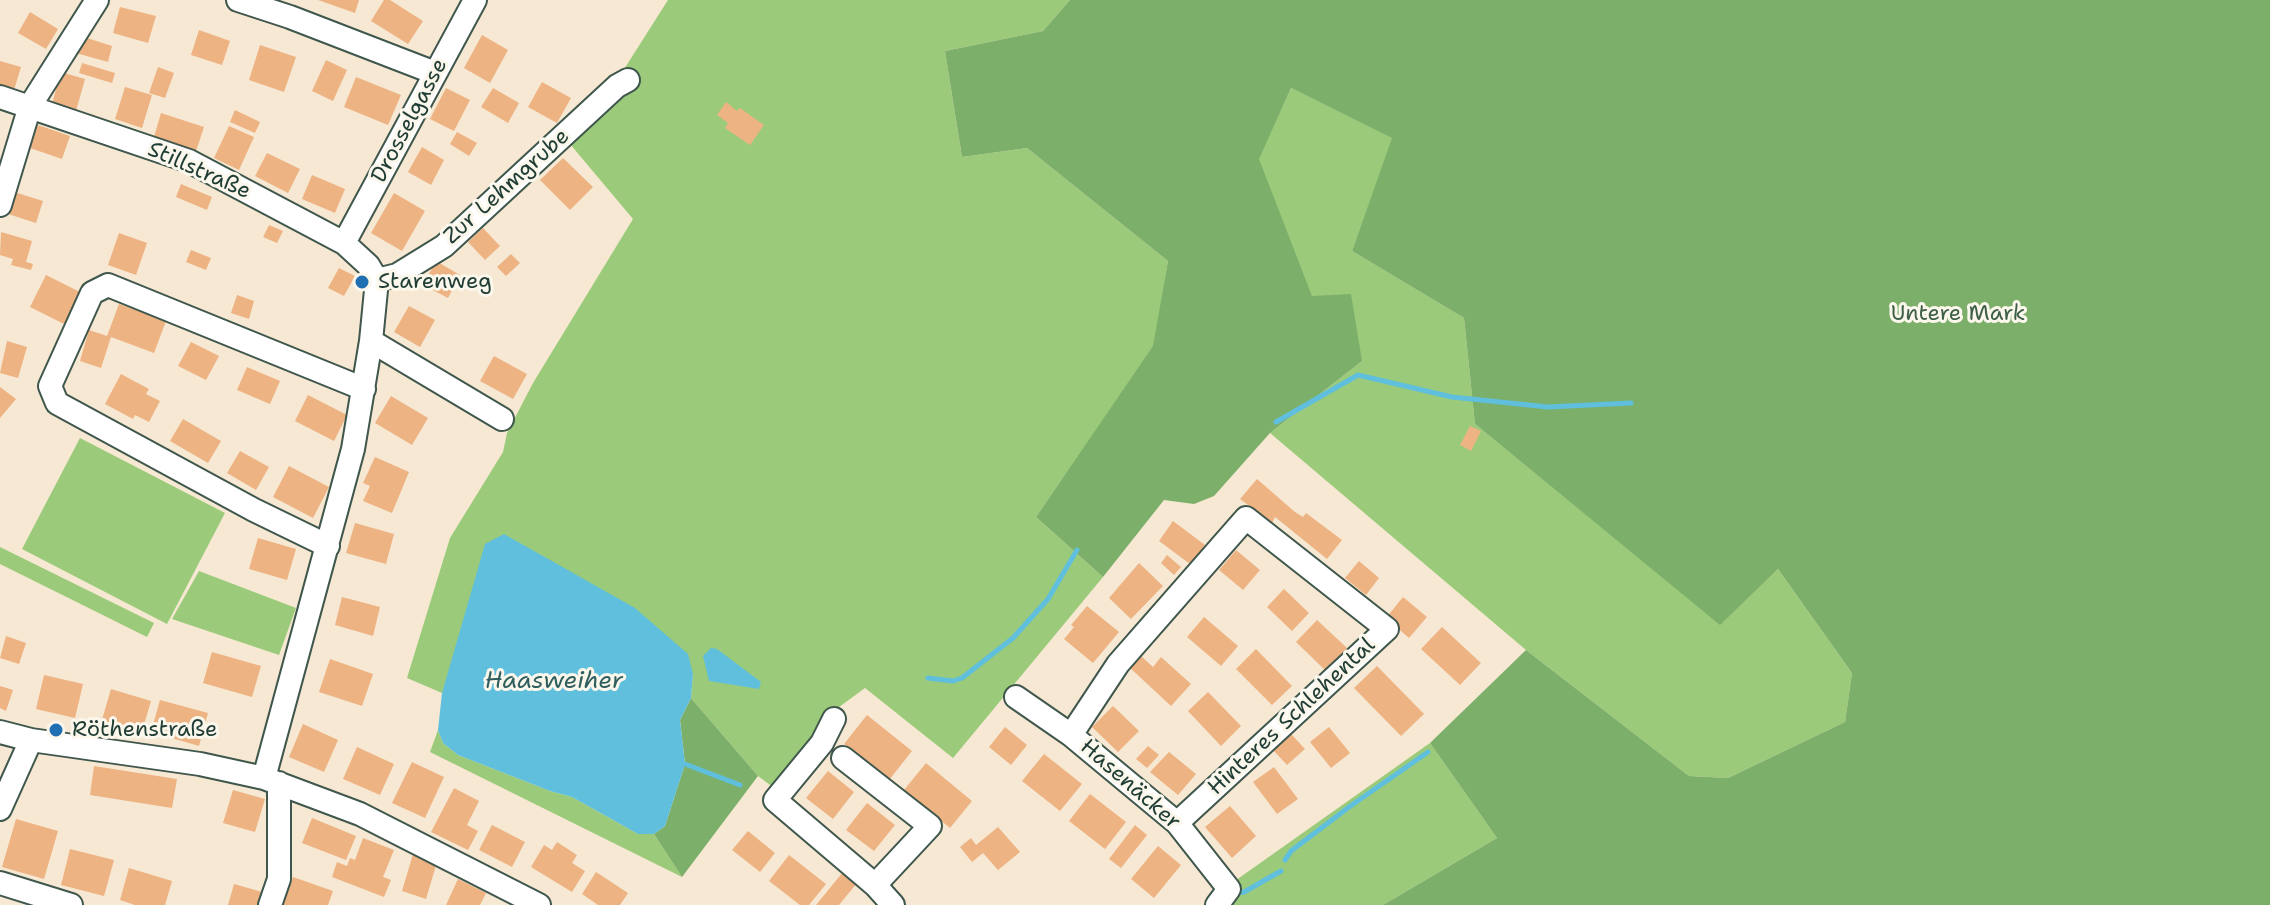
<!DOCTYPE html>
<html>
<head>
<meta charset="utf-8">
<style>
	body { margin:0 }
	canvas { display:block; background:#f6e8d2 }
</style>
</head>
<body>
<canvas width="2270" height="905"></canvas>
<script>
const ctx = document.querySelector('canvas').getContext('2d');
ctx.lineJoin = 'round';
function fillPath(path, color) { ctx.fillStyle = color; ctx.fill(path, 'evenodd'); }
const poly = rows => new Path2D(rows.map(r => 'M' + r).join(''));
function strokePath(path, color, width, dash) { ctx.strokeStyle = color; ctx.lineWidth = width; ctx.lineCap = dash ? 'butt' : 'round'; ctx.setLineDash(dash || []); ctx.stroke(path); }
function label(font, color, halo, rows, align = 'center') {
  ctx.font = font + ' "Shantell Sans",sans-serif'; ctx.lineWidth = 6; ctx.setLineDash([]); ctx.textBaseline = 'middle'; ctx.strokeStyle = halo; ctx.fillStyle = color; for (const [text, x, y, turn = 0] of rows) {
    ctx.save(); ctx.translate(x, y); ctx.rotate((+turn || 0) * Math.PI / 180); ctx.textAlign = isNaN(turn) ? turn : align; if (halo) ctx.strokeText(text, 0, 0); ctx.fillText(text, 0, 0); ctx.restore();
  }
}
fillPath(poly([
	[668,0,1070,0,1043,31,945,51,962,157,1027,148,1168,261,1154,346,1036,517,1103,577,953,758,865,688,835,710,774,788,758,776,691,698,693,674,445,685,442,693,407,678,450,538,503,452,507,433,533,383,633,219,570,144,621,74],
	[1291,88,1393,138,1352,251,1464,318,1475,424,1720,624,1778,569,1852,673,1845,722,1728,778,1689,776,1526,650,1270,433,1362,361,1312,297,1258,159],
	[80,438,225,513,167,624,22,549],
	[0,547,154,623,147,637,0,564],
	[199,571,296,608,279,655,172,619],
	[438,730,443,743,458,755,550,791,572,797,638,834,654,834,682,877,430,752],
	[1430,743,1497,838,1383,905,1232,905,1222,890]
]), '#9bcb7a');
fillPath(poly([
	[1070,0,2270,0,2270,905,1383,905,1497,838,1430,743,1526,650,1689,776,1728,778,1845,722,1852,673,1778,569,1720,625,1475,424,1464,318,1352,251,1392,138,1291,88,1259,159,1312,296,1351,294,1362,361,1270,433,1214,496,1194,504,1164,500,1103,577,1036,517,1153,346,1168,261,1027,148,962,157,945,51,1043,31],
	[691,698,758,776,682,877,654,834,665,826,685,764,680,720]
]), '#7caf6a');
fillPath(poly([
	[504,534,635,608,688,654,693,674,691,698,680,720,685,764,665,826,654,834,638,834,572,797,550,791,458,755,443,743,438,730,442,693,485,544],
	[711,648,717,649,761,682,759,689,709,681,703,656]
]), '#5fbfdd');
strokePath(poly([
	[1276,422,1358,375,1452,397,1548,407,1631,403],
	[928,678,953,681,962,678,1013,638,1048,599,1077,550],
	[685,764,740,785],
	[1285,860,1291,851,1349,807,1428,752],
	[1235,893,1244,892,1281,871]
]), '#5fbfdd', 5);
fillPath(poly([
	[318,0,359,0,355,13],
	[384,0,390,0,423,21,408,44,371,21],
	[120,7,156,16,148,43,113,33],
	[30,12,58,29,46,49,18,33],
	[199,30,230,41,222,65,191,55],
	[482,35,508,50,490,83,464,68],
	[87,38,112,46,108,62,76,53],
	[260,45,296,57,284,92,249,80],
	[326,60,347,70,333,101,312,91],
	[0,61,21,67,14,90,0,85],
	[82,63,115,73,112,83,79,73],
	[158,67,174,73,165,98,149,93],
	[61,72,85,79,76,111,52,104],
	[356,77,401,95,388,125,344,107],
	[542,82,571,98,557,123,528,107],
	[125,87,152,95,142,128,115,119],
	[446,88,470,100,454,131,430,119],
	[493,88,519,103,508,123,481,107],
	[726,102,737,111,740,108,764,125,750,145,725,128,728,123,717,115],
	[235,110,260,122,255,133,230,122],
	[161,113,204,127,196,151,154,137],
	[38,125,70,136,62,159,30,148],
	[229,126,254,137,239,170,214,158],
	[457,132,477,143,469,156,450,144],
	[422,147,444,160,431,185,408,172],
	[267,153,300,169,288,193,255,176],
	[563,158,593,187,570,210,540,180],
	[312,175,345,189,335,213,302,199],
	[181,184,212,197,207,210,176,197],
	[11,191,43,201,36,223,5,213],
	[394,193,425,211,402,251,371,233],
	[269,225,283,231,277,243,263,237],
	[483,228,500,246,485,260,468,242],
	[1,232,32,241,26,262,33,264,31,270,11,265,13,259,0,255],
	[119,233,147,243,136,275,108,265],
	[191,250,211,258,206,270,186,262],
	[511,254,520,263,506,276,497,267],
	[436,261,460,275,448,298,423,285],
	[339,268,355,276,344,296,328,288],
	[46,275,82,293,66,325,30,307],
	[237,295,254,301,249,319,231,313],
	[119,304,166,321,154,353,111,337,101,368,80,361,89,330,107,336],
	[409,306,435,320,420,347,394,332],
	[7,341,27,347,18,378,0,373],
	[191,342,219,356,206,380,178,366],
	[494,356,527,374,513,399,480,381],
	[247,367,280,381,270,404,237,390],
	[121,374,149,389,146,394,160,401,149,422,135,415,133,419,105,404],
	[0,387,16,399,0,418],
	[308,395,347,415,334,441,295,421],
	[391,396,428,418,412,445,375,423],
	[183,419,221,441,208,463,170,441],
	[1470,426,1481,431,1471,451,1460,445],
	[240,451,269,467,256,490,227,473],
	[375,457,409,472,392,513,363,501,370,486,363,483],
	[289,466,329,487,313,518,273,497],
	[1257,479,1295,512,1303,517,1306,513,1342,540,1327,559,1275,517,1272,523,1240,499],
	[1173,521,1205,545,1190,564,1159,541],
	[355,523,394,534,386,564,346,553],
	[258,538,296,549,287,580,249,569],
	[1236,550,1260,570,1243,590,1219,570],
	[1167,555,1181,567,1174,575,1161,563],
	[1359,561,1379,578,1366,595,1345,578],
	[1139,563,1163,586,1131,619,1109,598],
	[1284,589,1309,613,1292,631,1267,607],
	[342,597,380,607,373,636,335,625],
	[1403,597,1427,617,1409,638,1386,618],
	[1087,606,1119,632,1093,663,1064,639,1074,627,1071,625],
	[1204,617,1238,646,1221,666,1187,637],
	[1317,620,1347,648,1326,671,1296,642],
	[1442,627,1481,663,1460,685,1421,649],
	[6,636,26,643,19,664,0,658],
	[1256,649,1292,686,1272,705,1236,669],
	[212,652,261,666,252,697,203,683],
	[1140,655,1153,667,1161,657,1191,684,1171,706,1129,667],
	[330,659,373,674,362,706,319,692],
	[1377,666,1424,714,1401,736,1354,688],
	[44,675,83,684,75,718,36,709],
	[0,686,13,690,6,711,0,708],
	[111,689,151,701,141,735,101,723],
	[1208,692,1241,726,1221,746,1188,711],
	[160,700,208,713,199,746,151,732],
	[1113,706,1139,731,1118,752,1092,727],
	[867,715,912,751,889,780,844,744],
	[303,724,338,740,324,772,289,757],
	[1005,727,1027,745,1011,765,989,747],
	[1329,727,1350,753,1331,768,1310,742],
	[1291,734,1305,749,1287,765,1273,750],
	[1148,746,1159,755,1147,768,1136,759],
	[357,747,394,764,380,795,343,779],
	[1169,752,1196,774,1178,795,1150,772],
	[1044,754,1082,784,1060,811,1022,781],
	[412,762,444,777,425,818,392,803],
	[926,763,972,801,950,828,904,790],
	[94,766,177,779,172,808,90,795],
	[1274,767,1298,799,1277,814,1253,782],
	[828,771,854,792,833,819,806,798],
	[454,788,479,801,467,825,478,831,468,850,431,832],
	[233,790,265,799,255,832,223,823],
	[1090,794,1126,822,1105,849,1069,821],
	[867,803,895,825,874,851,846,830],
	[1230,806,1256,836,1232,858,1205,827],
	[312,818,356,836,346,860,302,843],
	[16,819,58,831,44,879,2,867],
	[492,825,525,842,512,867,479,850],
	[1135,825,1147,835,1121,868,1109,859],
	[998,827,1020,852,998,870,983,853,972,862,960,847,971,838,976,845],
	[748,831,775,853,760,872,732,850],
	[363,838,394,850,383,877,391,880,384,897,332,877,337,862,347,866,350,858,355,860],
	[557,842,577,855,572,863,585,871,572,892,531,867,544,845,552,850],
	[1158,846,1181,865,1154,898,1131,879],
	[70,849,114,860,104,896,61,885],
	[413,854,437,862,426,899,402,891],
	[789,855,826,884,809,905,800,905,769,881],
	[129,868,172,881,165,905,135,905,120,900],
	[596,872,628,893,620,905,598,905,582,894],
	[843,872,857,883,839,905,816,905],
	[293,877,333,891,328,905,283,905],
	[458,879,486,893,480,905,446,905],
	[234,884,262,892,258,905,228,905]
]), '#eeb383');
const minor = poly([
	[238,0,290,17,435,73],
	[0,97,189,161,344,243,368,265,377,280],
	[0,205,30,106,97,0],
	[344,243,475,0],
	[377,280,397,275,444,246,617,86,628,80],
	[371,341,502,419],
	[328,546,254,510,57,403,50,386,92,293,108,285,364,389],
	[1016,697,1071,735,1177,823,1229,889,1217,905],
	[834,719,822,743,775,800,875,885,930,826,843,758],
	[0,732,31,740,200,764,264,778,360,814,539,905],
	[1071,735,1118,664,1246,518,1387,629,1177,823],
	[264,778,353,449,371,341,377,280],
	[0,809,31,740],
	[0,883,71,905],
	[875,885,893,905],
	[270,905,279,879,279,783]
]);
strokePath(minor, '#3f574c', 26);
strokePath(minor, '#fff', 22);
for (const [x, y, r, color] of [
	[362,282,8,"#1f6fb2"],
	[56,730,8,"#1f6fb2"]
]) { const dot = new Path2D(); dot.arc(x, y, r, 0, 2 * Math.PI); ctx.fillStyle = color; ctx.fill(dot); strokePath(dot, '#fbf7ec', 3); }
label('22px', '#1f3d34', '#fbf7ec', [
	["Drosselgasse",410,121,-62],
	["Stillstraße",199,171,24],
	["Zur Lehmgrube",507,187,-42],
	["Hinteres Schlehental",1292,717,-43],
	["Hasenäcker",1130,785,41]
]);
label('22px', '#1f3d34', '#fbf7ec', [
	["Starenweg",378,282],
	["Röthenstraße",72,730]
], 'left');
label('22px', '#3e6046', '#fbf7ec', [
	["Untere Mark",1958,314]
]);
label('italic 24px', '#2f5e5e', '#fbf7ec', [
	["Haasweiher",554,682]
]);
</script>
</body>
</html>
